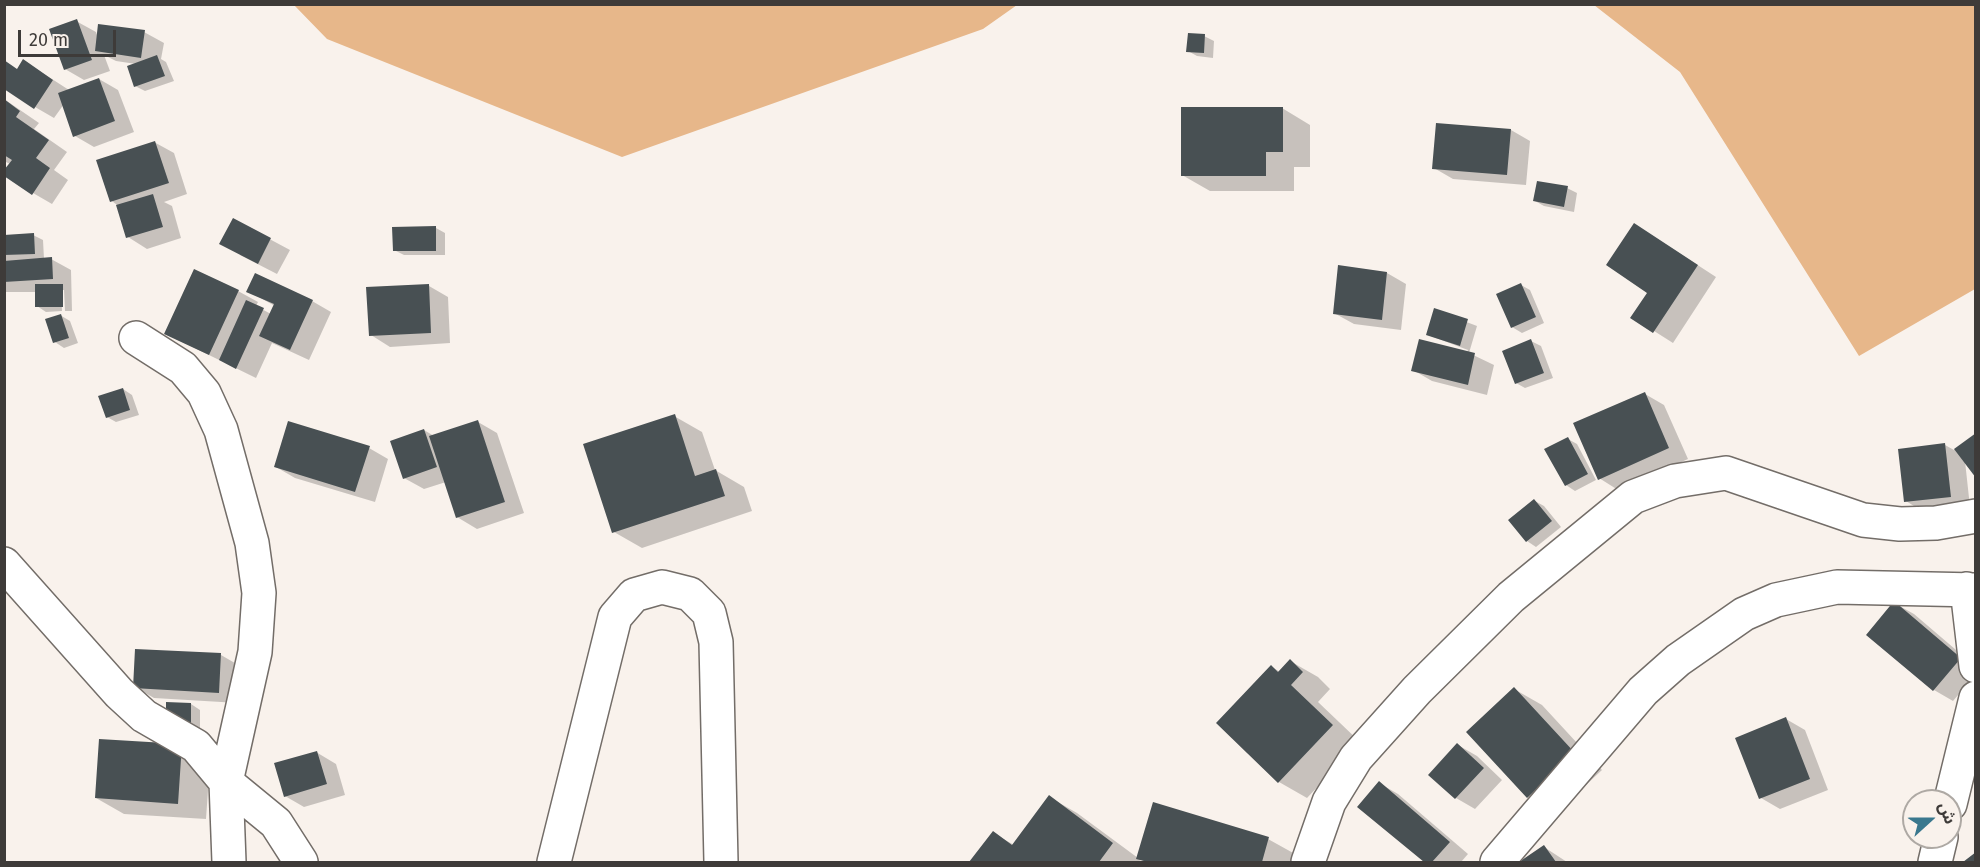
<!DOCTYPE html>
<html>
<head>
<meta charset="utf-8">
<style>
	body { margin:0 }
	#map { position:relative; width:1980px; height:867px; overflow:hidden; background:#f9f2ec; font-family:"Fira Sans","Noto Sans Arabic",sans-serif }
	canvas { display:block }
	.frame { position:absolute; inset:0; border:6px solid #3e3b39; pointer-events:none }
	.north { position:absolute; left:1902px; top:789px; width:60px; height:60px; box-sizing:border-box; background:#f9f2ec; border:2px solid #aea9a4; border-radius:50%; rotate:69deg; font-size:16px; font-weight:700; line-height:24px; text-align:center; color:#3e3b39 }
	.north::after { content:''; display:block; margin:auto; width:21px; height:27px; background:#3a788e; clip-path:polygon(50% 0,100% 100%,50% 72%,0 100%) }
	.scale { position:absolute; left:18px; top:30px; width:98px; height:27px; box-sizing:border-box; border:3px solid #3e3b39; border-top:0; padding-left:8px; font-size:18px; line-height:21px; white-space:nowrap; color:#3e3b39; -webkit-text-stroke:4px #f9f2ec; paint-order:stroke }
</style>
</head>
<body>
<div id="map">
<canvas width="1980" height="867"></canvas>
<div class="frame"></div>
<div class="north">ش</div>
<div class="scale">20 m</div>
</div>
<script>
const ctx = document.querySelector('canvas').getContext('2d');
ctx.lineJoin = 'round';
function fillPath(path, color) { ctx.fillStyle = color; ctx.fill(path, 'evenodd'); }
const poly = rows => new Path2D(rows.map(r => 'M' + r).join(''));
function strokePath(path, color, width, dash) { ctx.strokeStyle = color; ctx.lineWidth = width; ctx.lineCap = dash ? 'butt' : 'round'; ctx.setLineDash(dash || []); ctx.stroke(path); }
fillPath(poly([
	[294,5,1017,5,983,29,622,157,327,39],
	[1594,5,1975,5,1975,289,1859,356,1680,72]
]), '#e7b78a');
fillPath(poly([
	[76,21,96,32,98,38,144,32,164,43,161,59,166,62,174,81,145,91,135,86,136,64,116,61,104,55,110,71,84,80,65,69],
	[1204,36,1214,41,1213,58,1197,56,1188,51],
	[24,61,69,90,99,79,118,90,134,132,94,147,75,136,64,104,54,118,35,107,18,70],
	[4,99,39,123,34,129,67,152,54,170,68,180,52,204,33,193,10,164,4,161],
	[1282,108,1310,125,1310,167,1294,167,1294,191,1210,191,1182,175],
	[1511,130,1530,141,1526,185,1453,179,1434,168],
	[154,142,174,153,187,194,164,202,172,206,181,238,147,249,128,237,117,205,112,201],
	[1567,188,1577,193,1574,212,1544,206,1535,201],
	[234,220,290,250,277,274,240,255],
	[436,228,445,233,445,255,404,255,394,250],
	[33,235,43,240,44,259,51,259,71,270,72,311,65,311,64,290,61,290,62,311,46,312,37,306,36,292,4,292,4,236],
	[1653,236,1716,277,1673,343,1632,317,1649,292],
	[1340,267,1387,273,1406,284,1401,330,1354,324,1334,313],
	[1521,285,1530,290,1544,323,1522,333,1512,327],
	[429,286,448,297,450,343,390,347,371,335],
	[238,291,258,302,256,306,271,314,275,306,248,291,312,301,331,312,309,360,272,343,256,378,166,334],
	[1435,310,1477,326,1469,353,1494,365,1487,395,1432,381,1413,370,1467,352,1468,350,1428,335],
	[60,315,70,321,78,343,64,348,55,342],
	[1531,341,1541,346,1553,378,1525,388,1516,383],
	[123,389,132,395,139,415,116,422,107,417],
	[1645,394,1664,405,1688,459,1618,490,1599,478],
	[674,416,702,432,715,470,744,487,752,511,642,548,614,532],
	[478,422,497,433,524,513,477,529,457,517,446,482,424,489,404,478,424,430,434,436],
	[1976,435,1965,461,1970,507,1925,513,1906,501,1945,445,1954,450],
	[1568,439,1577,444,1596,480,1575,491,1566,485],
	[369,448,388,459,375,502,295,478,276,467],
	[1535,501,1544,506,1561,527,1536,547,1527,541],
	[1894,603,1914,614,1976,667,1976,674,1953,701,1934,690],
	[221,655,240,666,238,703,154,698,135,687],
	[1290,661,1318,677,1330,689,1318,702,1360,742,1307,798,1279,782,1218,723,1272,667,1280,672],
	[1514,689,1542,705,1602,770,1556,813,1528,797],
	[191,704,200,710,200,730,177,729],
	[1786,719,1805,730,1828,790,1780,809,1761,798],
	[182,745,210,762,206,819,124,814,96,798],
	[1458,745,1477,756,1502,780,1475,809,1456,798,1430,775],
	[316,752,336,764,345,795,304,807,285,796],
	[1379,783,1398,794,1468,854,1461,862,1426,862,1359,806],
	[1049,797,1077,813,1138,858,1268,839,1304,859,1303,862,1146,862,1141,860,1138,862,971,862,993,833,1014,845],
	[1544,847,1567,862,1521,862]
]), '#0003');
fillPath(poly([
	[77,19,92,60,64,70,49,29],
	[98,24,145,30,141,58,95,51],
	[1188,33,1205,34,1204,53,1186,52],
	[157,55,165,76,134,87,127,66],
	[23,59,53,80,34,109,4,89,4,60,17,69],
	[99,78,115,121,73,137,58,93],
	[4,99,20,111,16,117,49,140,36,158,50,168,32,195,4,176,4,170,12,160,4,155],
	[1181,107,1283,107,1283,152,1266,152,1266,176,1181,176],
	[1436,123,1511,129,1507,175,1432,169],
	[155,141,169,183,110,202,96,160],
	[1537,181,1568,186,1564,207,1533,201],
	[153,194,163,227,126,238,116,205],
	[233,218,271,238,258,264,219,244],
	[1634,223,1698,265,1653,333,1630,318,1647,293,1606,265],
	[436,226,436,251,393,251,392,227],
	[34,233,35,254,4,255,4,235],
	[52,257,53,279,4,282,4,261],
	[1338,265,1387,272,1382,320,1333,314],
	[194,269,239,290,209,355,164,334],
	[255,273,313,300,290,350,259,336,274,304,246,292],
	[1521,283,1536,317,1511,328,1496,294],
	[35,284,63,284,63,307,35,307],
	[429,284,431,333,369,336,366,287],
	[246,300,264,308,236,369,219,360],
	[1434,308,1468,319,1460,346,1426,335],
	[61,314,69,338,53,343,45,319],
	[1419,339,1475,353,1468,385,1411,371],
	[1531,339,1544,373,1515,384,1502,351],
	[123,388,130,410,106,418,98,396],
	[1645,392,1669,448,1598,480,1573,423],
	[675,414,695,476,716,469,725,496,612,533,583,444],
	[478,420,505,502,456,518,429,436],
	[288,421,370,446,355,492,274,467],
	[424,429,437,467,403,479,390,441],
	[1976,433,1976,478,1954,449],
	[1568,437,1588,474,1565,486,1544,449],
	[1945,443,1951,497,1904,502,1898,449],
	[1534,499,1552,521,1526,542,1508,520],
	[1894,601,1961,658,1933,691,1866,635],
	[135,649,221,653,219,693,133,688],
	[1290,659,1303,672,1291,685,1333,725,1278,783,1216,723,1271,665,1278,672],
	[1514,687,1575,753,1527,798,1466,732],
	[166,702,191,703,191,725,166,725],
	[1786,717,1810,779,1759,799,1735,738],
	[99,739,182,744,178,804,95,798],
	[1457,743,1484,768,1455,799,1428,775],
	[317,751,327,784,284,797,274,763],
	[1379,781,1450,842,1432,862,1424,862,1357,807],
	[1049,795,1113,843,1099,862,969,862,993,831,1012,845],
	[1153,802,1269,837,1262,862,1148,862,1136,859],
	[1544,845,1556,862,1519,862],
	[1976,852,1976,862,1963,862]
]), '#485053');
const minor = poly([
	[136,338,183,368,204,393,221,430,252,543,259,593,255,652,226,782,229,862],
	[4,564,119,693,144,716,196,746,226,782,276,823,301,862],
	[1967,589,1976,666],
	[1950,804,1976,698],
	[554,862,615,617,634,595,662,587,690,594,709,613,716,642,721,862],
	[1497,862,1643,691,1678,660,1744,614,1776,600,1837,587,1976,590],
	[1935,862,1941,837]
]);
const secondary = poly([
	[1308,862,1329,802,1356,758,1417,690,1511,597,1633,497,1675,481,1726,473,1863,520,1900,524,1936,523,1976,516]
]);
strokePath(minor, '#736d68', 36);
strokePath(secondary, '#736d68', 36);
strokePath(minor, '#fff', 33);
strokePath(secondary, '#fff', 33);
</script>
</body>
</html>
